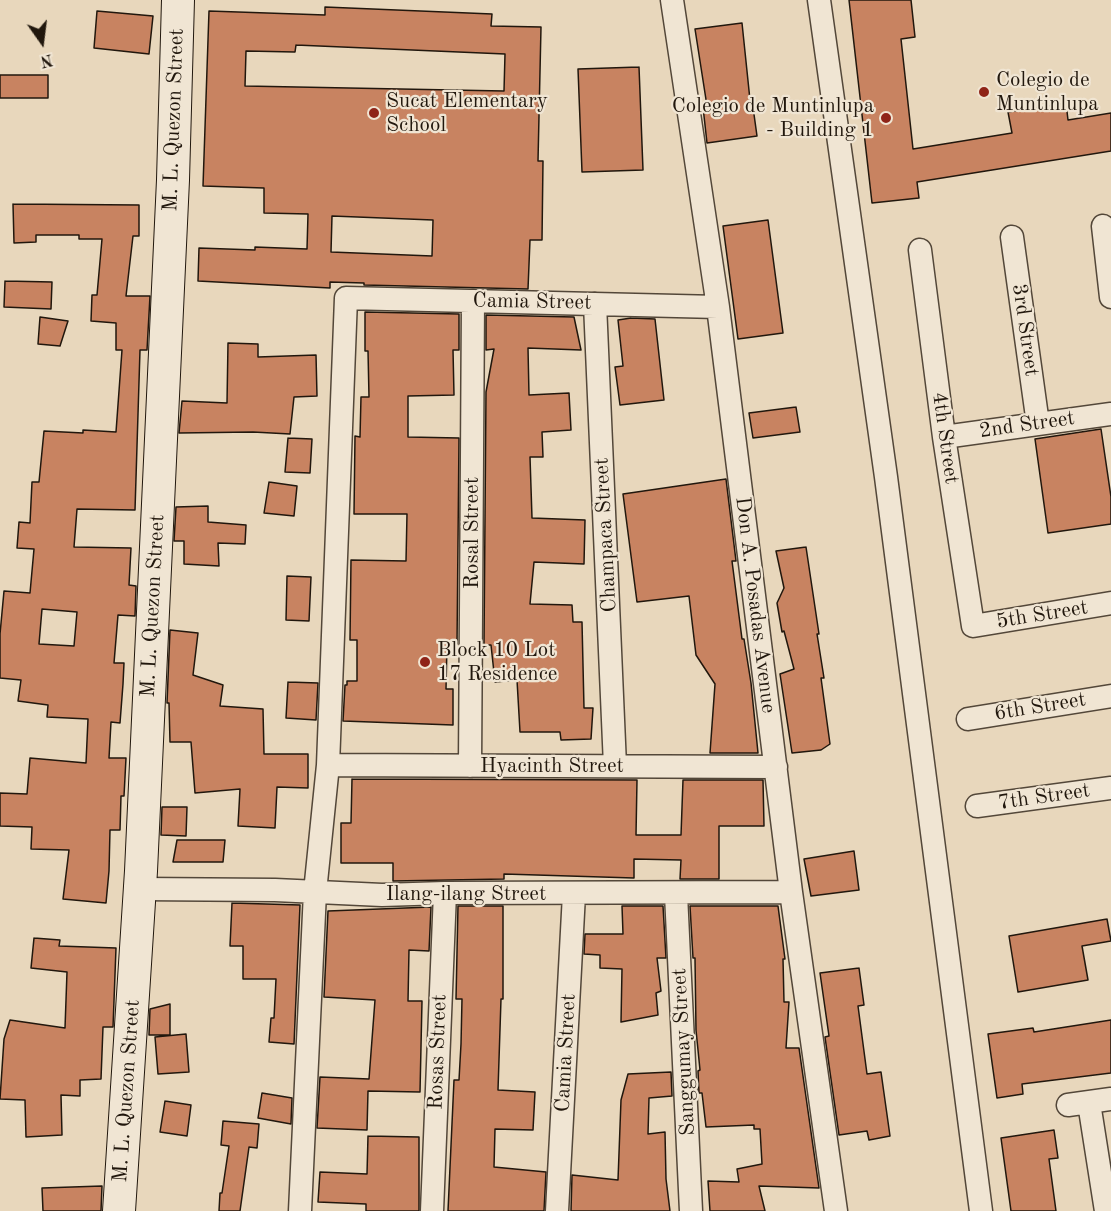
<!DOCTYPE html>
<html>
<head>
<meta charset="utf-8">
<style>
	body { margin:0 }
	#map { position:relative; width:1111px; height:1211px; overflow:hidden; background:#e8d7bc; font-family:"Old Standard TT",serif }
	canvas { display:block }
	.north { position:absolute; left:12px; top:12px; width:60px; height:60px; -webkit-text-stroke:4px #f0e5d3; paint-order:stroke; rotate:166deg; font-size:16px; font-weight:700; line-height:24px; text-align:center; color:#21170d }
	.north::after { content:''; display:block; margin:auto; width:21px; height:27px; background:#21170d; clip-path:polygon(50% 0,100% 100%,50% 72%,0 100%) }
</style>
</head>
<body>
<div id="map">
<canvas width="1111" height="1211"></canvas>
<div class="north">N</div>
</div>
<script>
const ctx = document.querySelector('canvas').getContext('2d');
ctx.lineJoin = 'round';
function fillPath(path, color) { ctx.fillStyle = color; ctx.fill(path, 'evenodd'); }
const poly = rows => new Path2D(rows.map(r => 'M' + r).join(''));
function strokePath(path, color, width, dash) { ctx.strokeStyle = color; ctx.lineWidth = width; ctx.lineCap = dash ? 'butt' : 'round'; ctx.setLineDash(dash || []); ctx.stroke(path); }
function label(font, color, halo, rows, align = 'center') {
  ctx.font = font + ' "Old Standard TT",serif'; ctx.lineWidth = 4.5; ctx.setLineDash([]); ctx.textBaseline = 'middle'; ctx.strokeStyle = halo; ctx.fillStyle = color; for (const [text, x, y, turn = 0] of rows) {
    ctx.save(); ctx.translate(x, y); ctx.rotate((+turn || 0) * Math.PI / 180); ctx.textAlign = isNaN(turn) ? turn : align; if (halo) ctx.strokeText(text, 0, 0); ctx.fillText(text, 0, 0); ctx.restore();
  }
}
const building = poly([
	[849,0,911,0,915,37,901,39,913,149,1012,133,1008,112,1066,103,1068,120,1111,113,1111,151,917,182,919,198,872,203,849,0],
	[325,7,492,14,491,26,541,27,538,161,543,161,542,240,530,240,528,289,364,285,364,283,330,282,330,288,198,281,199,248,255,250,255,247,307,249,308,214,264,213,264,188,203,186,209,11,325,15,325,7],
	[296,45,505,54,504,91,245,86,246,51,295,52,296,45],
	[332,216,433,220,432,256,331,252,332,216],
	[97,11,153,16,149,54,94,48,97,11],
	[742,23,750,100,752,100,757,136,707,143,703,107,707,106,695,29,742,23],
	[639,67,643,170,582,172,578,69,639,67],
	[0,75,48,75,48,98,0,98,0,75],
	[13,204,139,205,139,236,133,236,126,296,150,296,147,350,140,350,135,510,77,509,74,547,131,548,129,585,136,586,135,616,118,615,114,663,124,663,123,684,120,723,111,722,109,758,126,758,124,796,121,796,120,830,110,830,109,871,106,903,63,899,69,850,31,849,32,827,0,826,0,793,27,794,30,758,86,763,88,719,47,717,48,705,18,701,21,680,0,678,0,634,4,591,30,593,34,549,17,548,19,522,30,523,32,482,39,482,44,431,83,433,83,430,116,432,122,350,116,350,116,323,91,321,92,295,97,295,102,239,79,239,79,235,36,235,36,242,14,243,13,204],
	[42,609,77,612,74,646,39,644,42,609],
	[768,220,783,333,738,339,723,226,768,220],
	[5,281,52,282,51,309,4,307,5,281],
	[365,312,459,314,459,350,453,350,454,395,408,396,408,437,459,438,457,644,447,644,446,689,453,689,453,725,343,721,345,685,347,685,347,681,357,681,357,640,350,640,351,560,406,561,407,514,354,514,355,436,360,437,361,397,369,397,368,351,365,351,365,312],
	[486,315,574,317,581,350,528,348,529,395,569,393,571,430,542,432,543,457,530,457,532,518,585,520,584,564,534,562,530,604,572,605,573,622,582,622,584,708,593,708,591,739,561,740,560,732,520,732,517,680,495,682,491,645,484,645,486,392,494,349,486,350,486,315],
	[40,317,68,321,60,346,38,344,40,317],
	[631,318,655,319,664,400,620,405,615,367,623,366,618,320,631,318],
	[228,343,258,344,258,357,316,355,317,396,294,397,290,434,253,432,179,433,182,401,227,403,228,343],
	[796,407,800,432,753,438,749,413,796,407],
	[1101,429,1111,497,1111,524,1048,533,1035,439,1101,429],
	[288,438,312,439,310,473,285,472,288,438],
	[726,479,736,561,732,561,742,639,744,639,751,683,758,753,710,753,715,684,696,655,689,596,637,602,623,494,726,479],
	[269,482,297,486,294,516,264,513,269,482],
	[208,506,208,522,246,525,245,544,218,543,219,566,184,564,184,541,174,541,176,507,208,506],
	[806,547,819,634,817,634,824,678,821,678,830,744,821,750,792,753,780,674,794,669,784,631,782,632,777,603,784,588,776,551,806,547],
	[287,576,311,577,309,621,286,620,287,576],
	[170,630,198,633,193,675,223,685,220,706,263,709,264,754,308,754,308,788,277,787,275,828,238,826,240,789,195,793,191,742,170,742,169,703,167,703,170,630],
	[288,682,318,683,316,720,286,718,288,682],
	[352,779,637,780,636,835,681,835,683,780,763,780,764,826,719,826,719,879,680,879,681,860,634,859,634,878,504,874,504,879,393,881,393,863,341,863,341,823,351,823,352,779],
	[162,807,187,807,186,836,161,835,162,807],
	[177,840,225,840,223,862,173,862,177,840],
	[854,851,859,890,811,896,804,859,854,851],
	[232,903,300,905,294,1044,269,1042,271,1018,274,1018,276,979,243,979,243,946,230,946,232,903],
	[458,906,503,906,503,999,501,999,498,1090,535,1092,533,1130,495,1129,494,1167,546,1172,544,1211,448,1211,454,1080,459,1080,461,1044,462,999,456,999,458,906],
	[622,906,663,906,666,958,657,958,661,991,656,993,658,1015,621,1022,622,969,600,968,600,955,584,954,585,934,623,934,622,906],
	[690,906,778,906,785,959,783,959,784,1002,789,1002,786,1048,799,1048,819,1188,759,1186,765,1211,710,1211,708,1181,739,1182,737,1169,762,1164,760,1129,754,1129,754,1125,706,1127,702,1093,699,1093,698,1071,700,1070,696,1030,695,958,693,958,690,906],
	[431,907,429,951,409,950,408,1001,422,1001,420,1092,368,1091,367,1130,317,1128,320,1077,369,1079,375,1000,324,997,328,911,431,907],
	[1107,919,1111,941,1082,946,1088,980,1018,992,1009,936,1107,919],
	[34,938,60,940,59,946,116,948,113,1027,103,1027,101,1079,80,1080,80,1096,61,1095,62,1135,26,1137,25,1100,0,1099,4,1039,10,1020,65,1028,67,972,31,968,34,938],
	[859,968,864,1005,858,1006,867,1074,881,1072,890,1136,869,1140,867,1131,839,1135,825,1037,829,1036,820,973,859,968],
	[170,1004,170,1035,149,1035,150,1009,170,1004],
	[1111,1020,1111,1073,1022,1084,1023,1094,997,1098,988,1034,1033,1028,1034,1032,1111,1020],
	[186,1034,189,1072,158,1074,155,1037,186,1034],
	[671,1072,672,1096,649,1098,648,1134,665,1132,666,1179,670,1211,571,1211,572,1175,618,1180,621,1100,628,1074,671,1072],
	[262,1093,292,1098,291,1124,258,1118,262,1093],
	[165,1101,191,1105,187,1136,160,1132,165,1101],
	[223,1121,259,1124,257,1148,249,1147,240,1211,219,1211,220,1193,222,1193,229,1146,221,1145,223,1121],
	[1054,1130,1058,1158,1049,1159,1056,1211,1011,1211,1001,1138,1054,1130],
	[368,1136,419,1137,419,1211,366,1211,366,1204,318,1202,320,1172,367,1174,368,1136],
	[102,1186,101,1211,43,1211,42,1188,102,1186]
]);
fillPath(building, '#c88361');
strokePath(building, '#21170d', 1.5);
const street = poly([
	[672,0,718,307,791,892,836,1211],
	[819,0,886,477,981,1211],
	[1103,226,1111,297],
	[1012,237,1038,424],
	[920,250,944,437,973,626,1111,603],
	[595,304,615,766],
	[944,437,1111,414],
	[968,719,1111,696],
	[328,765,776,767],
	[470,766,473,301],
	[977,806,1111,788],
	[140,889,275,890,382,895,445,893,791,892],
	[676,894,691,1211],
	[1089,1103,1106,1211],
	[1068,1105,1111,1099],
	[300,1211,315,892,328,765,346,298,718,307],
	[432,1211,445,893],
	[557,1211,574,894]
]);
const secondary = poly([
	[119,1211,141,871,173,180,178,0]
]);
strokePath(street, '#534739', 25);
strokePath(secondary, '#21170d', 34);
strokePath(street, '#f0e5d3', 22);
strokePath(secondary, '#f0e5d3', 32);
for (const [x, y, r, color] of [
	[984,92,6,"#8f2418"],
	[374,113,6,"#8f2418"],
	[886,118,6,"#8f2418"],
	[425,662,6,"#8f2418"]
]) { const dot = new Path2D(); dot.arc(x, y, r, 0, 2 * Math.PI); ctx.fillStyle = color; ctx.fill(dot); strokePath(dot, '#f0e5d3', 2); }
label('21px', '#21170d', '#f0e5d3', [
	["Colegio de",996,80],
	["Muntinlupa",996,104],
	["Sucat Elementary",386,101],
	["School",386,125],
	["Colegio de Muntinlupa",874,106,"right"],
	["- Building 1",874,130,"right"],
	["Block 10 Lot",437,650],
	["17 Residence",437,674]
], 'left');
label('21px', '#21170d', '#f0e5d3', [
	["M. L. Quezon Street",174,120,-88],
	["Camia Street",532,302,1],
	["3rd Street",1025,330,82],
	["2nd Street",1027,425,-8],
	["4th Street",945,438,82],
	["Rosal Street",472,533,-90],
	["Champaca Street",606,535,-93],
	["Don A. Posadas Avenue",755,605,83],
	["M. L. Quezon Street",153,606,-87],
	["5th Street",1042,615,-9],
	["6th Street",1040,707,-9],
	["Hyacinth Street",552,766],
	["7th Street",1044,797,-8],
	["Ilang-ilang Street",466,894],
	["Rosas Street",438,1052,-88],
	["Sanggumay Street",684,1052,-93],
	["Camia Street",566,1053,-87],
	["M. L. Quezon Street",127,1091,-86]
]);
</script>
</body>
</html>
